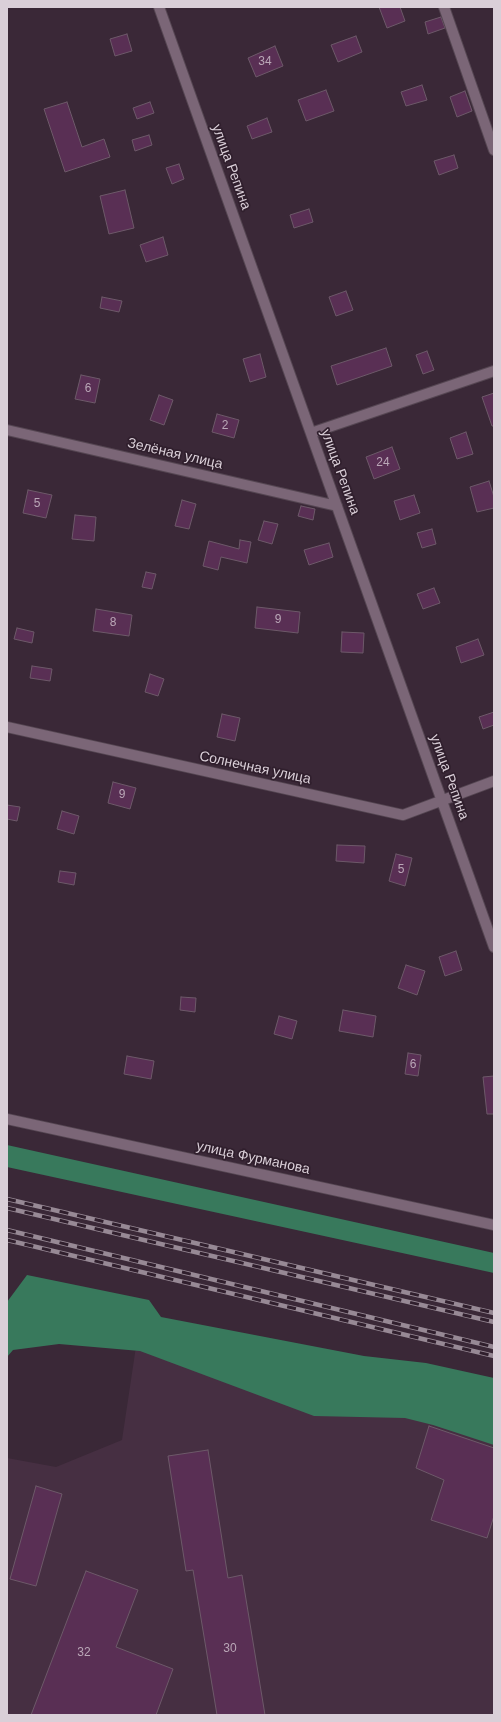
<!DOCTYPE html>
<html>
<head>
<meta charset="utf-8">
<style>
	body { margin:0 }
	#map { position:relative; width:501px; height:1722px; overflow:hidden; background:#3a2837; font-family:Helvetica,sans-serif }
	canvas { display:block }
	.frame { position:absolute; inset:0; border:8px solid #dacfd8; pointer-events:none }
</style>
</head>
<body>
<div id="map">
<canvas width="501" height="1722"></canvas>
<div class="frame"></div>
</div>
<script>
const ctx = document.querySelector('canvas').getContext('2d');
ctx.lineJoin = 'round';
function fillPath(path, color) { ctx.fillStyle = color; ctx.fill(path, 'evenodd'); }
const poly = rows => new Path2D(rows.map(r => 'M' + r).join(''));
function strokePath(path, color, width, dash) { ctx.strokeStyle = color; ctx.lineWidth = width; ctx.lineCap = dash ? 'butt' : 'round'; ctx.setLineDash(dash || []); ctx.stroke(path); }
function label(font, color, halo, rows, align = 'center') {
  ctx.font = font + ' Helvetica,sans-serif'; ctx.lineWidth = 3.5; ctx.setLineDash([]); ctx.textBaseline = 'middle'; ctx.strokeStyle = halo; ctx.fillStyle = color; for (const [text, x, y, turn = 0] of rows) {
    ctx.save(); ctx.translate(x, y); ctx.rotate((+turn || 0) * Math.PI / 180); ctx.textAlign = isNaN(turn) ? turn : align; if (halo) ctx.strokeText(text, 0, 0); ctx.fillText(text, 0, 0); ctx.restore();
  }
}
fillPath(poly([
	[137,1340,494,1422,494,1715,7,1715,7,1458,56,1467,122,1440]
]), '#462f42');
fillPath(poly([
	[7,1145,494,1253,494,1273,7,1167],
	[27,1275,149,1300,161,1317,364,1356,426,1363,494,1378,494,1445,433,1425,405,1418,314,1416,140,1351,59,1344,13,1350,7,1357,7,1302]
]), '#38795c');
const building = poly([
	[379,7,400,7,405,21,387,28,379,7],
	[441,17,445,28,428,34,425,22,441,17],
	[127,34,132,51,115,56,110,39,127,34],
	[356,36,362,52,338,62,331,45,356,36],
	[275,46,283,66,256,77,248,58,275,46],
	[422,85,427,100,406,106,401,92,422,85],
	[326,90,334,111,306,121,298,100,326,90],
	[465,91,472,111,457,117,450,97,465,91],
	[67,102,82,147,104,139,110,157,65,172,44,109,67,102],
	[150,102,154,113,137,119,133,108,150,102],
	[267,118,272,132,252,139,247,126,267,118],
	[149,135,152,145,135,151,132,140,149,135],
	[454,155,458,168,439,175,434,161,454,155],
	[179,164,184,179,172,184,166,168,179,164],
	[125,190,134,228,109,234,100,196,125,190],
	[309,209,313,222,294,228,290,215,309,209],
	[163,237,168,255,146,262,140,245,163,237],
	[346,291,353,310,336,316,329,297,346,291],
	[102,297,122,301,119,312,100,308,102,297],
	[386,348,392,366,337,385,331,366,386,348],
	[427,351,434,370,423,374,416,355,427,351],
	[260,354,266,377,250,382,243,359,260,354],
	[81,375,100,379,95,403,75,399,81,375],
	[494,393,494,426,492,426,482,397,494,393],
	[159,395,173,400,164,425,150,420,159,395],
	[217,414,239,420,234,438,212,432,217,414],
	[466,432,473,454,457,459,450,438,466,432],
	[392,447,400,469,374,479,366,457,392,447],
	[489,481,494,497,494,508,477,512,470,487,489,481],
	[28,490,52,495,46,518,23,513,28,490],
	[414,495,420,513,400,520,394,501,414,495],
	[182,500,196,504,189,529,175,526,182,500],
	[301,506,315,509,313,520,298,516,301,506],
	[75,515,96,517,94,541,72,539,75,515],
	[264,521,278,524,272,544,258,540,264,521],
	[432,529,436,544,422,548,417,533,432,529],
	[240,540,251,542,247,563,221,557,218,570,203,566,209,541,239,549,240,540],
	[329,543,333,557,309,565,304,550,329,543],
	[146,572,156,574,152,589,142,587,146,572],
	[434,588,440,603,423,609,417,594,434,588],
	[257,607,300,612,298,633,255,628,257,607],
	[96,609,132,615,129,636,93,631,96,609],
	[17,628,34,632,32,643,14,639,17,628],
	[342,632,364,633,363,653,341,652,342,632],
	[478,639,484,655,461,663,456,647,478,639],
	[32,666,52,669,50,681,30,678,32,666],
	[150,674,164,679,158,696,145,692,150,674],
	[494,712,494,725,483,729,479,717,494,712],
	[222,714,240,718,235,741,217,737,222,714],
	[113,782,136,788,130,809,108,803,113,782],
	[7,805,20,807,17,821,7,819,7,805],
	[62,811,79,816,74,834,57,829,62,811],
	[337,845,365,846,364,863,336,861,337,845],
	[396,854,412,858,405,886,389,881,396,854],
	[60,871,76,873,74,885,58,882,60,871],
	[456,951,462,970,445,976,439,957,456,951],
	[406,965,425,971,417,995,398,988,406,965],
	[181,997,196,998,195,1012,180,1010,181,997],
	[343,1010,376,1016,373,1037,339,1031,343,1010],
	[279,1016,297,1021,292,1039,274,1034,279,1016],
	[408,1053,421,1055,418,1076,405,1074,408,1053],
	[127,1056,154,1061,151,1079,124,1074,127,1056],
	[494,1076,494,1114,487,1114,483,1077,494,1076],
	[429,1426,494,1448,494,1516,487,1538,431,1520,444,1480,416,1468,429,1426],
	[208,1450,228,1578,242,1575,265,1715,217,1715,193,1570,186,1571,168,1456,208,1450],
	[36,1486,62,1494,36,1586,10,1579,36,1486],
	[86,1571,138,1590,116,1647,173,1669,156,1715,31,1715,86,1571]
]);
fillPath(building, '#592f54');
strokePath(building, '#6d5969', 1);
const minor = poly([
	[159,7,494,947],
	[444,7,494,150],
	[7,430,337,506],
	[311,433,494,371],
	[7,727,403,815,494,781],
	[7,1119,494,1225]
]);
strokePath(minor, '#554652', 12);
strokePath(minor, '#7b6677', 10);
const rail = poly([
	[7,1199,494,1313],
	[7,1208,494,1322],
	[7,1230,494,1347],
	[7,1240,494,1356]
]);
strokePath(rail, '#978995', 4.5);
strokePath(rail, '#301f2d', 3, [9]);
label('12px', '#baa7b7', null, [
	["34",265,62],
	["6",88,389],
	["2",225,426],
	["24",383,463],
	["5",37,504],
	["9",278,620],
	["8",113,623],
	["9",122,795],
	["5",401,870],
	["6",413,1065],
	["30",230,1649],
	["32",84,1653]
]);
label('14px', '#dacfd8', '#301f2d', [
	["улица Репина",231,167,70],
	["Зелёная улица",175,454,13],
	["улица Репина",340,472,70],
	["Солнечная улица",255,768,12],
	["улица Репина",449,777,70],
	["улица Фурманова",253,1158,12]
]);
</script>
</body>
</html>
